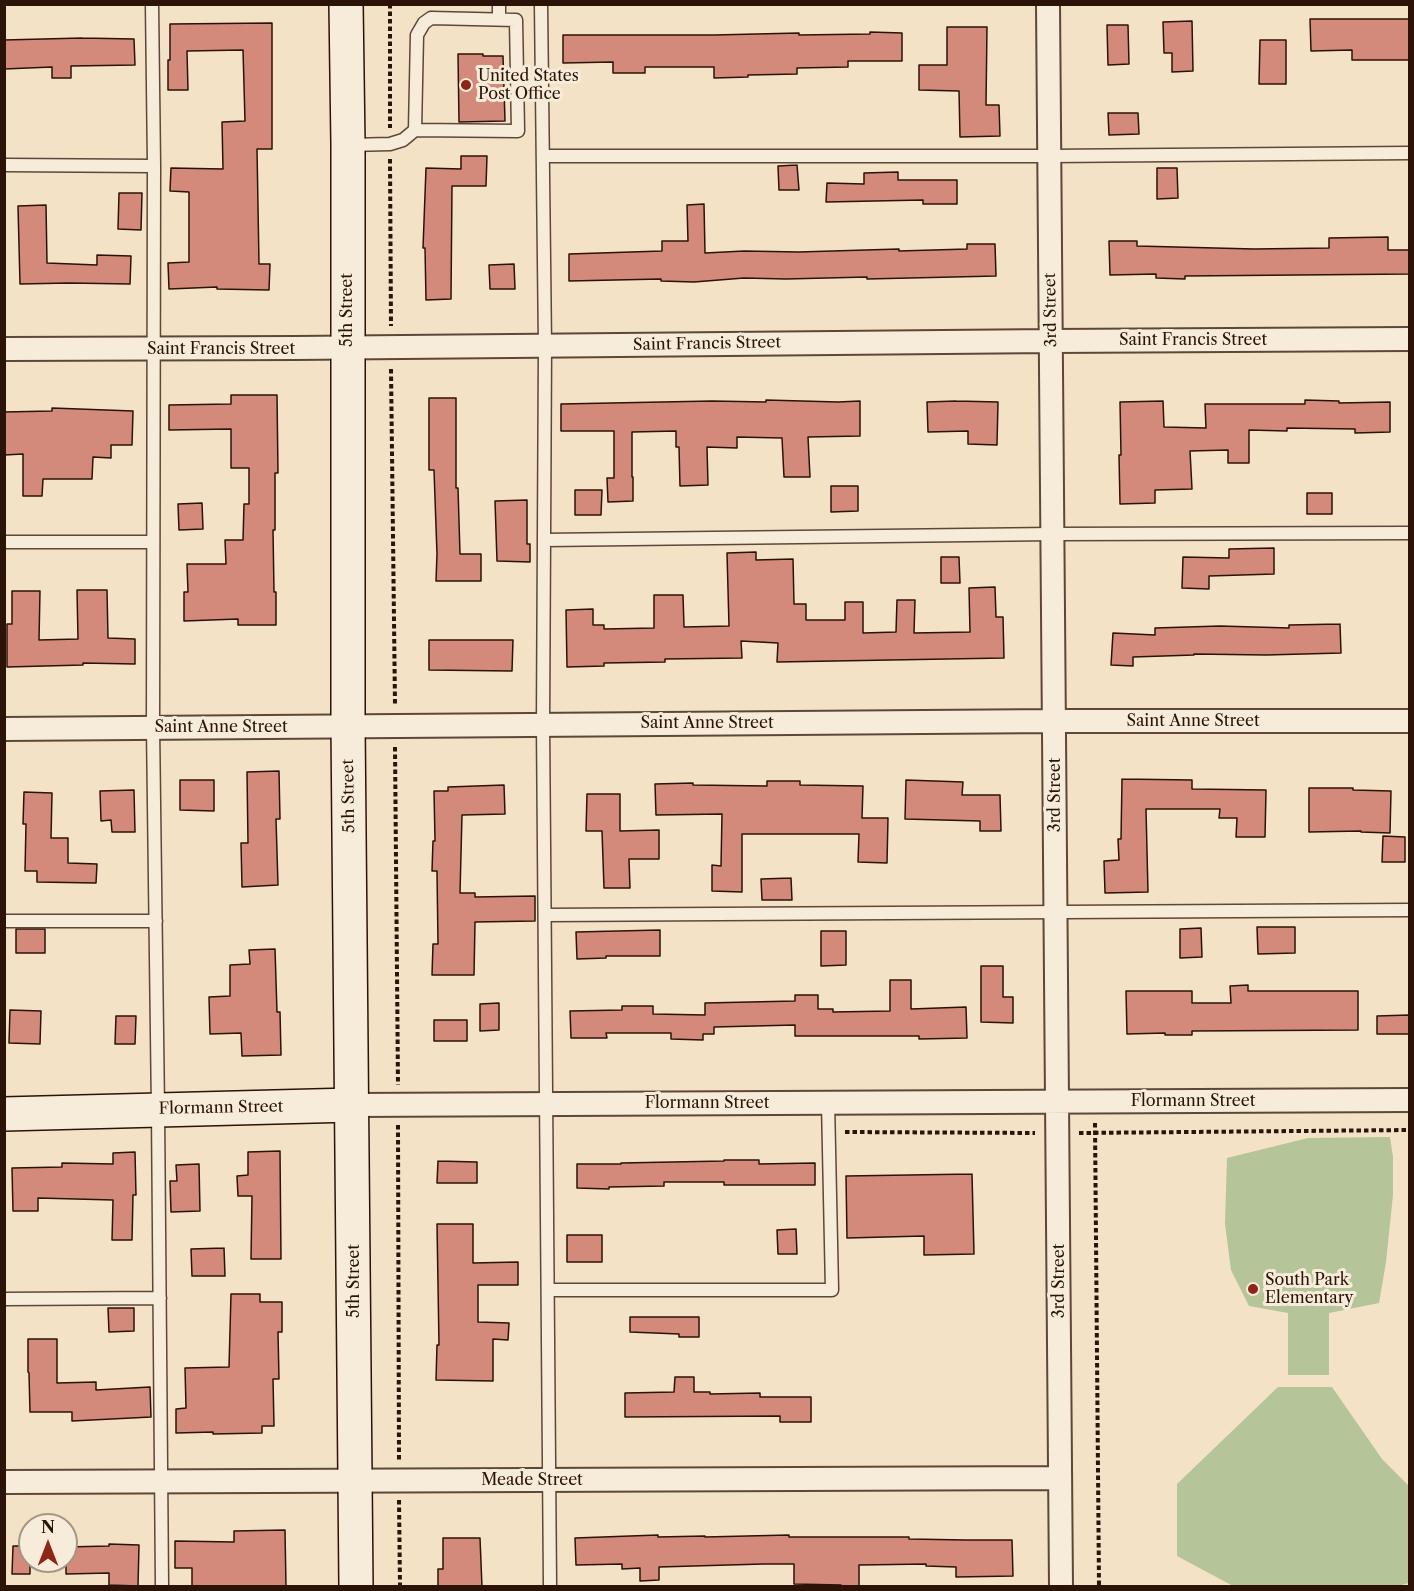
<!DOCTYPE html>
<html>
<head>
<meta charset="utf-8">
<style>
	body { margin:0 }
	#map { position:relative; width:1414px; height:1591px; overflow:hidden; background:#f3e2c6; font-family:"Libre Caslon Text",serif }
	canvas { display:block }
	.frame { position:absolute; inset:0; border:6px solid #2b1307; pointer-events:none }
	.north { position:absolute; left:18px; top:1513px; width:60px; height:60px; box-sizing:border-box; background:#f7ecda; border:2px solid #a59586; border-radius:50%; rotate:0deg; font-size:16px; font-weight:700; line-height:24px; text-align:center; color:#2b1307 }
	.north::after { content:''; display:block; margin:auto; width:21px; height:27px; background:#8f2418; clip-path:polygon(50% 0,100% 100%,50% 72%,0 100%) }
</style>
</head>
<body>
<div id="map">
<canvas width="1414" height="1591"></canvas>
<div class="frame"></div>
<div class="north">N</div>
</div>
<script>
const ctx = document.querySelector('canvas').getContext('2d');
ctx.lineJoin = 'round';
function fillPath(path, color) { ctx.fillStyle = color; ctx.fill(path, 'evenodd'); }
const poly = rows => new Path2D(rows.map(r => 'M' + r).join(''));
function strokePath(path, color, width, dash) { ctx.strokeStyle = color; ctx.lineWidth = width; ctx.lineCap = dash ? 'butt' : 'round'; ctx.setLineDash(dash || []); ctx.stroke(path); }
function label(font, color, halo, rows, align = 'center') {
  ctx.font = font + ' "Libre Caslon Text",serif'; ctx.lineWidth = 6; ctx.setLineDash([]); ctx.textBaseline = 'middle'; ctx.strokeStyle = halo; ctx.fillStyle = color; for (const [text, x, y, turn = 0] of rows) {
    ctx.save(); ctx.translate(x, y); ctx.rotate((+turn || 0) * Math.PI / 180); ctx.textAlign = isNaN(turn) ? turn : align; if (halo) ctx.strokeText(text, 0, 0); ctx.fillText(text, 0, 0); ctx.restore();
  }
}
fillPath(poly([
	[1390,1137,1393,1157,1393,1195,1386,1262,1379,1303,1329,1313,1329,1375,1288,1375,1288,1313,1249,1306,1231,1270,1225,1224,1227,1158,1308,1138],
	[1278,1387,1332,1387,1382,1459,1409,1486,1409,1583,1397,1586,1233,1586,1177,1556,1177,1484]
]), '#b5c499');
const building = poly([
	[1310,19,1410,19,1410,60,1352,60,1352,50,1311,51,1310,19],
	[1192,21,1193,71,1172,72,1172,53,1164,53,1163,22,1192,21],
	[272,23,272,149,257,149,259,264,270,264,269,290,217,289,217,287,169,289,168,263,189,262,189,192,170,191,171,168,223,169,222,122,245,121,243,50,187,51,188,90,168,90,168,60,170,60,170,24,272,23],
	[1107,25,1128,25,1129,64,1108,65,1107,25],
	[947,27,987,27,986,105,999,105,1000,136,960,137,959,91,919,90,919,65,947,65,947,27],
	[870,32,902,33,902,61,848,61,848,67,797,68,797,74,748,75,748,77,714,78,714,67,645,67,645,73,613,73,613,62,563,63,563,35,714,35,799,33,799,35,870,34,870,32],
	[82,38,134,39,135,65,71,66,71,78,52,78,52,67,4,69,4,40,82,38],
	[1260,40,1286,40,1286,84,1259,84,1260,40],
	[458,54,483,54,483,56,503,56,505,121,459,122,458,54],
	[1108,113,1138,113,1139,134,1109,135,1108,113],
	[461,156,487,156,486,186,452,186,451,299,426,300,425,248,423,248,426,168,461,169,461,156],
	[797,165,799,190,779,190,778,166,797,165],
	[1157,168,1177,168,1178,198,1157,199,1157,168],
	[898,172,898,180,957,180,957,204,923,204,923,200,826,202,827,183,864,184,864,173,898,172],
	[119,193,142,193,141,230,118,229,119,193],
	[704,204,705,253,744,251,799,252,899,249,899,251,967,249,967,244,995,244,996,276,867,279,867,277,786,279,744,278,694,282,661,281,661,279,569,281,569,254,662,251,662,241,688,241,687,205,704,204],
	[46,205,47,263,97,265,97,255,131,256,130,284,69,283,20,284,18,206,46,205],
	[1388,237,1388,250,1410,250,1410,274,1185,276,1185,279,1156,278,1156,274,1110,275,1109,241,1137,241,1137,246,1254,249,1329,248,1329,238,1388,237],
	[514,264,515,289,490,289,489,265,514,264],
	[231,395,277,395,278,473,275,473,275,530,273,530,274,592,276,592,276,625,238,625,238,619,184,621,184,592,188,592,187,564,226,564,225,540,243,540,244,504,249,504,249,468,231,468,231,429,169,430,169,405,231,404,231,395],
	[429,398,456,398,456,488,458,488,460,554,481,554,481,581,436,581,437,554,434,470,429,470,429,398],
	[766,400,838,402,860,401,860,436,808,437,810,477,784,477,782,438,737,437,737,448,707,447,708,485,680,486,679,447,676,447,676,431,632,432,632,477,633,477,633,501,608,502,607,478,614,478,614,431,561,431,561,404,712,401,766,402,766,400],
	[1305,400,1339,401,1339,403,1390,402,1390,432,1355,433,1355,429,1287,428,1287,431,1249,430,1249,463,1228,463,1228,450,1190,451,1192,489,1155,490,1155,503,1120,504,1119,455,1121,455,1120,402,1163,401,1164,427,1206,428,1205,404,1305,404,1305,400],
	[956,401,998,402,997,445,968,444,968,431,928,432,927,402,956,401],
	[52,408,133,411,132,445,111,445,111,458,93,457,92,479,43,479,42,496,23,496,23,454,4,455,4,412,52,411,52,408],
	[831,486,858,486,858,511,831,512,831,486],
	[575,490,602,490,601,515,575,515,575,490],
	[1307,493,1332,493,1332,514,1307,514,1307,493],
	[527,500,527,544,530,544,530,562,497,561,495,501,527,500],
	[202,503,203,529,179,530,178,504,202,503],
	[1274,548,1274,574,1209,576,1209,589,1182,588,1183,557,1229,558,1229,549,1274,548],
	[756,552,756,560,793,559,794,604,806,604,806,620,845,620,845,602,863,602,863,633,896,632,897,600,915,600,914,633,970,632,969,588,995,587,996,617,1003,617,1004,658,777,662,778,643,741,641,742,658,665,659,665,662,604,663,604,666,567,667,566,610,593,609,593,625,604,625,604,629,654,628,654,595,683,595,684,627,729,626,727,553,756,552],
	[941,557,959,557,960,583,941,583,941,557],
	[77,590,107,590,108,638,135,639,135,664,83,663,83,665,7,667,7,624,12,624,12,591,40,591,39,640,78,639,77,590],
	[1340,624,1341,653,1266,655,1194,654,1194,655,1133,657,1133,666,1111,665,1113,633,1155,635,1155,628,1220,626,1289,628,1289,625,1340,624],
	[429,640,513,640,512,671,429,670,429,640],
	[279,771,280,819,276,819,278,885,242,887,241,843,248,843,247,772,279,771],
	[1122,779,1192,780,1192,789,1266,790,1265,837,1236,837,1237,818,1219,818,1220,809,1146,809,1148,892,1105,893,1104,861,1119,860,1118,839,1121,839,1122,779],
	[180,780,214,780,214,811,180,810,180,780],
	[906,780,963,782,962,795,1000,795,1001,831,980,831,980,821,905,819,906,780],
	[767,781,800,781,800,785,863,786,862,818,888,818,887,863,858,862,859,834,742,834,742,892,712,891,712,865,721,866,722,814,656,815,655,784,693,783,693,785,767,786,767,781],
	[504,785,505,814,462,815,460,893,475,893,475,897,535,896,535,921,475,922,474,975,432,975,433,944,438,944,437,871,432,871,433,841,435,841,434,791,448,791,448,787,504,785],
	[1309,788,1353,788,1353,790,1391,791,1390,833,1361,832,1361,831,1309,832,1309,788],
	[134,790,135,832,112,832,111,820,101,821,100,791,134,790],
	[24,792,52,793,51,838,68,838,68,863,97,864,96,883,37,882,37,871,25,871,26,824,23,824,24,792],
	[587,794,620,794,620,831,659,830,659,859,629,859,630,888,604,888,602,831,586,831,587,794],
	[1383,836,1405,837,1405,862,1382,862,1383,836],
	[791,878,792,900,762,900,761,879,791,878],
	[1257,927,1295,927,1295,953,1258,954,1257,927],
	[1201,928,1202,957,1180,958,1180,929,1201,928],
	[16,929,45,929,45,953,16,953,16,929],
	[660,930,660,956,606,956,606,958,577,959,576,932,660,930],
	[821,931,846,931,846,965,821,966,821,931],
	[275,949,277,1012,280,1012,281,1055,242,1056,241,1033,210,1034,209,997,230,996,230,965,250,964,249,950,275,949],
	[981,966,1003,966,1003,997,1013,997,1013,1023,981,1022,981,966],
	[890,980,911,980,911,1009,966,1007,967,1038,919,1039,919,1036,795,1036,795,1025,714,1027,714,1034,703,1034,703,1040,671,1039,671,1033,606,1033,607,1038,571,1038,570,1011,622,1010,622,1006,653,1006,653,1014,705,1015,705,1003,795,1001,795,995,818,995,818,1009,833,1009,833,1012,890,1011,890,980],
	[1248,985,1248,991,1358,991,1358,1030,1192,1031,1192,1035,1165,1035,1165,1033,1127,1034,1126,991,1192,991,1192,1003,1231,1003,1230,986,1248,985],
	[499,1003,499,1030,480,1031,480,1004,499,1003],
	[10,1010,41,1011,40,1044,9,1043,10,1010],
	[1409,1015,1409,1034,1377,1034,1377,1016,1409,1015],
	[116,1016,136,1016,135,1044,115,1044,116,1016],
	[434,1020,467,1020,467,1041,434,1041,434,1020],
	[280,1151,281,1259,251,1259,252,1196,238,1196,237,1176,248,1175,248,1152,280,1151],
	[135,1152,136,1195,133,1195,132,1240,112,1240,113,1200,38,1198,38,1211,13,1211,12,1168,62,1167,62,1163,113,1164,113,1153,135,1152],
	[724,1160,759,1160,759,1164,815,1163,815,1185,724,1185,724,1182,664,1182,664,1186,609,1187,609,1189,577,1188,577,1164,621,1164,621,1163,724,1161,724,1160],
	[438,1161,477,1162,477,1183,437,1183,438,1161],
	[199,1164,200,1211,171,1212,170,1181,177,1181,176,1165,199,1164],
	[972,1174,974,1254,924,1255,924,1236,847,1238,846,1176,972,1174],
	[437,1224,473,1224,473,1263,518,1262,518,1285,478,1285,478,1322,509,1323,508,1340,493,1339,493,1381,436,1380,437,1345,439,1345,437,1224],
	[796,1229,797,1254,778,1254,777,1230,796,1229],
	[567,1235,602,1235,602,1262,567,1262,567,1235],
	[224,1248,225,1276,192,1276,191,1249,224,1248],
	[231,1294,260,1294,260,1302,282,1302,282,1332,278,1332,279,1379,273,1379,274,1426,262,1426,262,1433,213,1434,213,1432,176,1433,176,1409,186,1408,185,1368,229,1367,231,1294],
	[108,1308,134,1308,134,1331,109,1332,108,1308],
	[630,1317,699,1317,699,1337,679,1337,679,1334,630,1332,630,1317],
	[28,1339,57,1339,57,1383,96,1382,96,1390,150,1387,151,1417,72,1421,72,1412,30,1412,29,1373,28,1372,28,1339],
	[675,1377,694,1377,694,1392,710,1392,710,1394,760,1393,760,1397,811,1397,811,1422,780,1422,780,1416,625,1417,625,1393,674,1392,675,1377],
	[285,1530,286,1587,192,1587,192,1568,175,1568,175,1541,234,1542,234,1531,285,1530],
	[658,1535,658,1537,705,1536,705,1537,789,1535,789,1537,909,1537,909,1539,965,1540,1012,1540,1013,1576,956,1577,956,1567,926,1566,926,1564,859,1565,859,1587,841,1587,841,1585,794,1584,794,1564,763,1564,659,1567,659,1580,640,1581,640,1568,622,1569,622,1564,576,1565,575,1538,658,1535],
	[443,1538,480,1538,482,1587,438,1587,438,1569,443,1569,443,1538],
	[109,1544,139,1545,138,1586,109,1585,109,1573,66,1574,66,1547,109,1546,109,1544],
	[13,1546,30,1546,30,1574,12,1574,13,1546]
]);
fillPath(building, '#d48a7b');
strokePath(building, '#2b1307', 1.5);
const lane = poly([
	[152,4,154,166,153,727,158,1110,162,1586],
	[541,4,545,346,543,724,550,1586],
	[499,19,499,4],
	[349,145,390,144,403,140,415,130,518,131,516,20,431,18,424,23,417,35,415,130],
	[543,156,1049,156,1410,153],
	[4,165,154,166],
	[544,540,1053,534,1410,533],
	[4,542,153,542],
	[545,915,1410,910],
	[4,921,156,921],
	[548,1290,832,1290,828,1102],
	[4,1299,160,1298]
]);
const street = poly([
	[1048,4,1061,1586],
	[4,349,295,348,1051,341,1410,339],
	[4,729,1055,721,1410,721],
	[352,1105,1410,1100],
	[4,1482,1060,1478]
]);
const secondary = poly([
	[346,4,348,145,348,725,356,1586],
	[4,1114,352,1105]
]);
strokePath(lane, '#5d4737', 15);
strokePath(street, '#5d4737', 26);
strokePath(secondary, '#2b1307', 36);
strokePath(poly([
	[390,4,390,128],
	[390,159,391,326],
	[391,369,395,704],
	[395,747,398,1085],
	[1095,1123,1099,1586],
	[398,1125,399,1460],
	[845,1132,1035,1133],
	[1079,1133,1410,1130],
	[399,1500,400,1586]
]), '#2b1307', 4, [4.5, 3]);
strokePath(lane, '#f7ecda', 12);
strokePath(street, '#f7ecda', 22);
strokePath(secondary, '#f7ecda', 33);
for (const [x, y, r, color] of [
	[466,85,6,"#8f2418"],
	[1253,1289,6,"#8f2418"]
]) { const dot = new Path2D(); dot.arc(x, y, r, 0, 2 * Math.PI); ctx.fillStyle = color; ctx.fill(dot); strokePath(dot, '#f7ecda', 2); }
label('16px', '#2b1307', '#f7ecda', [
	["United States",478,76],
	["Post Office",478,94],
	["South Park",1265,1280],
	["Elementary",1265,1298]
], 'left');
label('16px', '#2b1307', '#f7ecda', [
	["5th Street",347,310,-90],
	["3rd Street",1051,310,-91],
	["Saint Francis Street",1193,340],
	["Saint Francis Street",707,344,-1],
	["Saint Francis Street",221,349],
	["Saint Anne Street",1193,721],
	["Saint Anne Street",707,723],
	["Saint Anne Street",221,727],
	["3rd Street",1055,795,-90],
	["5th Street",349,796,-91],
	["Flormann Street",1193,1101],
	["Flormann Street",707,1103],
	["Flormann Street",221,1108,-1],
	["5th Street",354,1281,-90],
	["3rd Street",1059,1281,-90],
	["Meade Street",532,1480]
]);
</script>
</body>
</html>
